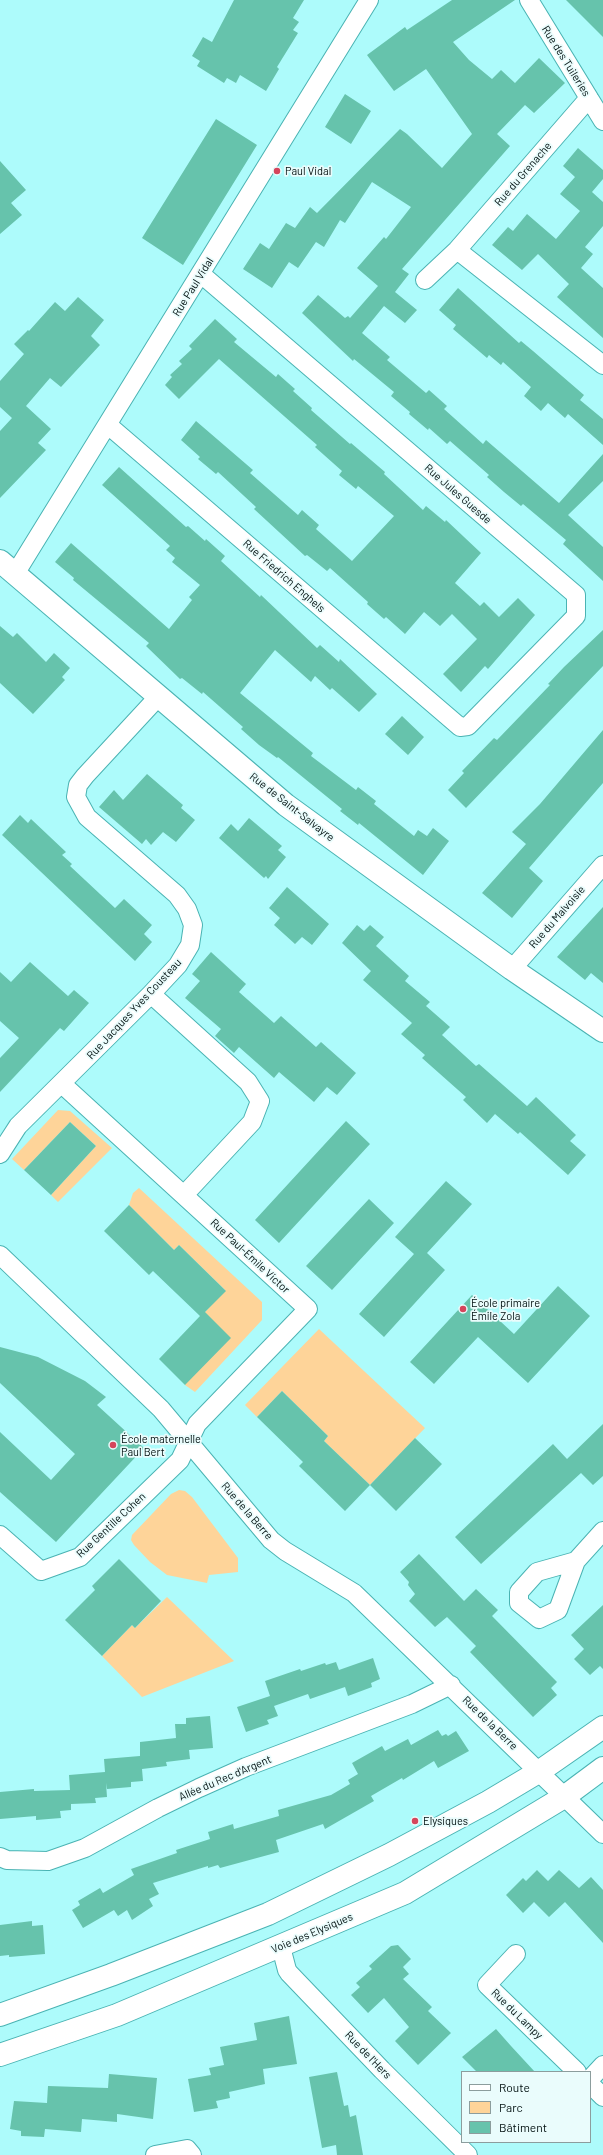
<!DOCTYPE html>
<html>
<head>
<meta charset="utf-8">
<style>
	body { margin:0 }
	#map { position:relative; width:603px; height:2155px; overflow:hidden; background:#adfbfb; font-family:Barlow,sans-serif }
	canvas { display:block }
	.legend { position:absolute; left:461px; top:2071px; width:130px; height:72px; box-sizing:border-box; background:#eafcfc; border:1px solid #8c9d9d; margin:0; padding:5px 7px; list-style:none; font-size:12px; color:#000f0f }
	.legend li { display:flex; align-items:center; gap:8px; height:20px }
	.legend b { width:20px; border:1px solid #8c9d9d }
</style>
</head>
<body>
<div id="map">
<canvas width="603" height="2155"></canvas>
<ul class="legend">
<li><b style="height:5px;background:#fff"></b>Route</li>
<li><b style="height:11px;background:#fed499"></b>Parc</li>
<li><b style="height:11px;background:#66c3ac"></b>Bâtiment</li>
</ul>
</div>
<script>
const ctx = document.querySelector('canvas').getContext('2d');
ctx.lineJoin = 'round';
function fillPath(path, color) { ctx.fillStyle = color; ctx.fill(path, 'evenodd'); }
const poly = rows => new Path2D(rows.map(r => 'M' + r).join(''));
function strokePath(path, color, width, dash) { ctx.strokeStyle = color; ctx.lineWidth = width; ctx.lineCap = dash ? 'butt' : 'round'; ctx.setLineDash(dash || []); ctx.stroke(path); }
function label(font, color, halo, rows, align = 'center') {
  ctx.font = font + ' Barlow,sans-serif'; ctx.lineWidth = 3.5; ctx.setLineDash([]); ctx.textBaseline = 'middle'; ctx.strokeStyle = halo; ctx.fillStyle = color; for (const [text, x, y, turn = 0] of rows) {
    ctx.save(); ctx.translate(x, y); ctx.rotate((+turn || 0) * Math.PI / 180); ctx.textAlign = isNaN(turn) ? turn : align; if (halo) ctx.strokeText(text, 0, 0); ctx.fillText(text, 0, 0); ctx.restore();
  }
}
fillPath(poly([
	[58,1110,70,1111,112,1148,58,1202,51,1195,96,1146,70,1122,24,1170,12,1159],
	[139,1188,262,1302,262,1320,195,1392,185,1385,205,1312,225,1290,179,1245,174,1250,129,1205,133,1193],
	[319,1329,425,1428,370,1485,324,1441,328,1436,282,1391,257,1417,245,1405],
	[179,1490,185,1491,192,1497,238,1558,238,1572,209,1575,207,1583,167,1575,150,1562,134,1545,131,1540,132,1535,171,1494],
	[167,1597,234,1661,142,1697,102,1656,132,1625,135,1628]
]), '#fed499');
fillPath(poly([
	[234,0,304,0,293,18,299,22,293,30,298,33,277,67,279,69,266,91,240,75,236,83,227,78,224,83,197,66,200,61,192,56,203,37,212,42],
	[452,0,515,0,453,42,469,60,492,79,501,70,515,83,539,58,565,83,534,113,525,105,497,134,510,146,402,269,409,274,395,292,417,310,405,323,384,306,362,333,390,357,387,360,426,393,429,390,447,406,444,409,483,444,486,440,559,503,603,454,603,481,568,515,603,547,603,581,563,544,566,540,523,504,521,506,504,492,487,477,489,475,450,441,447,444,429,428,428,430,409,414,410,412,391,396,394,392,354,359,353,361,302,313,318,295,345,318,348,316,350,318,378,286,357,268,384,237,386,239,411,207,372,182,345,223,340,220,324,247,316,242,298,268,289,262,272,288,243,269,260,243,269,249,286,223,295,228,310,207,317,213,400,129,407,134,442,168,472,134,426,69,394,91,367,55,405,27,407,30],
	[566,0,603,0,603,37],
	[345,94,371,111,351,144,325,127],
	[216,119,257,145,183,265,142,238],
	[578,148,603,170,603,179,592,192,603,202,603,226,585,247,593,254,581,268,603,288,603,338,557,297,569,284,538,254,522,270,492,245,508,227,513,231,527,214,556,239,580,211,560,194,575,177,563,166],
	[0,161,26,190,11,203,22,215,0,234],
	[458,288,519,343,521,341,533,351,584,395,580,400,603,419,603,445,568,414,565,418,548,403,541,411,524,396,531,387,503,362,501,365,489,355,487,358,453,329,456,325,439,310],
	[78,297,104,320,91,336,100,345,61,387,50,378,26,406,51,429,38,443,46,450,0,498,0,431,12,418,0,407,0,381,24,354,14,344,28,330,29,331,55,302,65,311],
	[215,319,237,339,234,342,276,377,278,374,287,382,295,389,293,391,312,408,311,410,350,444,351,443,385,472,384,474,423,510,426,506,445,522,446,520,481,553,455,583,480,606,484,602,499,617,518,598,535,615,488,669,485,666,461,692,443,674,477,639,452,614,440,626,424,612,405,634,386,617,384,619,376,612,367,604,368,602,330,568,327,571,307,555,305,556,254,509,256,507,218,472,216,474,198,459,200,457,181,440,196,421,253,470,250,473,298,515,302,510,319,525,316,529,352,561,394,516,358,486,356,489,339,475,342,471,315,447,317,445,219,359,179,399,165,385,172,377,170,375,182,364,179,361,192,349,189,346],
	[119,467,186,527,188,526,205,541,206,539,225,556,221,561,260,597,261,595,317,648,320,645,339,662,340,659,377,694,359,712,332,688,330,690,315,676,311,682,275,650,240,693,313,753,311,756,356,790,358,787,376,801,374,804,414,836,418,830,427,836,433,828,449,841,423,875,359,823,358,825,340,811,342,809,278,757,277,758,259,745,241,729,243,727,203,692,202,694,182,678,180,679,146,646,149,643,73,580,74,578,55,562,71,543,169,629,192,600,189,597,200,585,172,562,175,558,166,550,170,546,102,485],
	[0,626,13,637,17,633,46,662,54,653,70,668,62,677,65,680,33,714,0,683],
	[603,630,603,666,466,808,448,790,464,773,462,771,494,738,497,740,550,685,548,684,564,667],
	[402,716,424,737,408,755,385,734],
	[603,730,603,783,529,868,543,881,512,918,482,893,526,844,512,832,540,804],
	[147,774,183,805,181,808,195,820,176,842,163,832,151,845,146,839,142,844,99,807,114,790,123,800],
	[20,815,28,823,31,819,66,852,62,855,72,864,70,866,115,908,124,899,152,925,144,934,152,942,135,961,2,835],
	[249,818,282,846,278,850,286,857,268,879,266,876,264,878,219,838,231,824,238,831],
	[287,887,329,924,312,945,302,937,295,944,274,925,280,918,269,908],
	[603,907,603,983,591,973,585,980,557,957],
	[357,925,364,931,370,925,384,937,376,946,409,976,405,981,430,1002,426,1006,450,1027,442,1035,476,1066,479,1064,527,1106,536,1097,576,1135,570,1141,586,1155,568,1175,520,1132,518,1134,495,1114,487,1123,463,1100,466,1097,422,1058,425,1055,401,1034,412,1023,363,980,371,971,342,943],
	[211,952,246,984,239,992,274,1023,281,1016,316,1047,321,1042,356,1073,337,1095,327,1087,314,1102,279,1072,274,1078,239,1047,234,1053,215,1036,221,1029,185,998,200,981,192,974],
	[30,962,68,996,74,990,89,1003,64,1031,60,1028,0,1092,0,1058,19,1038,0,1021,0,972,11,982],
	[346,1121,370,1144,279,1243,255,1220],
	[70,1122,96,1146,51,1195,24,1170],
	[446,1181,472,1204,427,1253,445,1270,384,1337,359,1314,414,1254,395,1237],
	[369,1199,394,1223,332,1290,306,1266],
	[129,1205,174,1250,179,1245,226,1291,205,1312,231,1338,185,1385,159,1359,200,1316,153,1271,149,1275,104,1231],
	[558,1286,590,1316,528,1383,478,1337,434,1384,410,1362,472,1295,514,1334],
	[0,1347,38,1357,85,1381,106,1397,97,1405,144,1448,56,1542,0,1492,0,1432,51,1480,75,1454,0,1383],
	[282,1391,328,1436,324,1441,370,1485,345,1511,299,1466,303,1462,257,1417],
	[603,1424,603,1476,593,1485,581,1473,481,1564,455,1537,553,1444,567,1459],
	[415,1438,442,1464,396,1511,370,1485],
	[419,1554,464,1601,476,1589,498,1610,492,1616,557,1682,551,1688,557,1695,533,1717,470,1652,476,1646,447,1617,435,1627,409,1601,415,1594,408,1585,409,1582,400,1572],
	[119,1559,161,1601,135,1628,132,1625,102,1656,65,1620,95,1590,92,1586],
	[603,1605,603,1669,600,1666,590,1675,574,1659,584,1649,571,1635],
	[373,1658,380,1679,371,1683,372,1687,348,1696,345,1687,310,1699,308,1694,274,1706,278,1716,267,1720,269,1724,246,1732,237,1707,270,1696,265,1681,300,1669,301,1671,325,1663,326,1665,336,1662,339,1670],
	[210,1716,213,1748,189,1750,190,1759,166,1762,167,1766,142,1769,143,1781,131,1782,131,1787,107,1789,106,1783,107,1797,95,1798,96,1803,71,1804,71,1810,60,1811,61,1818,36,1820,36,1816,0,1819,0,1792,34,1789,34,1791,70,1790,69,1775,105,1772,104,1759,140,1756,140,1742,176,1738,175,1724,186,1724,186,1718],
	[438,1730,442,1736,446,1734,448,1736,456,1731,469,1751,438,1768,434,1761,403,1780,402,1778,371,1796,374,1801,325,1829,323,1824,276,1840,279,1852,220,1868,218,1865,208,1868,208,1866,153,1883,159,1894,149,1899,153,1906,132,1920,127,1910,118,1916,114,1910,83,1928,72,1910,80,1905,78,1901,100,1888,103,1893,134,1875,131,1869,177,1853,176,1850,210,1839,208,1832,233,1824,234,1829,279,1816,278,1810,331,1795,350,1784,348,1780,358,1774,352,1763,382,1746,385,1751,408,1739,411,1745],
	[537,1870,548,1881,559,1870,579,1888,591,1877,603,1890,603,1943,565,1902,549,1917,534,1902,523,1913,506,1895,523,1878,526,1881],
	[32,1921,32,1926,43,1925,45,1954,9,1957,9,1955,0,1956,0,1925],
	[398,1945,411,1959,403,1967,409,1974,403,1979,432,2007,428,2011,451,2033,418,2065,395,2041,409,2027,384,1998,368,2013,351,1995,360,1987,356,1983,372,1969,369,1966,391,1946],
	[289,2016,297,2064,263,2069,265,2084,229,2092,230,2098,216,2101,218,2108,194,2112,188,2079,211,2075,209,2068,224,2065,220,2047,257,2040,254,2023],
	[496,2029,511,2046,535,2072,477,2072,462,2057],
	[337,2072,344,2106,348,2105,350,2117,356,2115,363,2155,337,2155,336,2145,322,2148,309,2077],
	[109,2074,157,2078,153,2119,117,2114,117,2122,82,2119,81,2132,45,2129,44,2137,21,2136,21,2131,10,2129,14,2101,47,2103,48,2086,108,2088]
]), '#66c3ac');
const street = poly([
	[529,0,603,121],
	[457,250,603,365],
	[425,280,457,250,589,98],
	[108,425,460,727,468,726,576,616,576,595,201,274],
	[15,574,369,0],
	[512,969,603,865],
	[151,994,248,1082,260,1101,252,1122,184,1195],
	[0,1154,18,1126,151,994,178,965,190,945,193,925,187,909,177,895,87,817,76,797,78,785,85,776,159,696],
	[0,1255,161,1409,271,1540,285,1551,354,1593,603,1834],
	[0,1535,41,1571,80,1557,180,1460,197,1424,308,1309,62,1084],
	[576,1561,537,1572,519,1592,519,1603,539,1619,558,1610,576,1561,603,1531],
	[0,1857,7,1860,48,1861,85,1848,158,1808,199,1788,246,1767,412,1704,451,1685],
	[281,1947,287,1970,289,1973,382,2070,468,2155],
	[516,1954,487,1985,577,2072],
	[590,2079,603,2065],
	[590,2084,603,2097],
	[155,2155,187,2149,192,2155]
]);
const secondary = poly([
	[0,561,286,805,512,969,603,1031],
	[0,2015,111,1975,268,1914,389,1855,488,1802,540,1771,603,1727],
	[0,2055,117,2015,405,1893,564,1797,603,1768]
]);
strokePath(street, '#4ab3b3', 20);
strokePath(secondary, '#4ab3b3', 24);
strokePath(street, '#fff', 18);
strokePath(secondary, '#fff', 22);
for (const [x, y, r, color] of [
	[277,171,4,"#d5455c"],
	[463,1309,4,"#d5455c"],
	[113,1445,4,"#d5455c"],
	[415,1821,4,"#d5455c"]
]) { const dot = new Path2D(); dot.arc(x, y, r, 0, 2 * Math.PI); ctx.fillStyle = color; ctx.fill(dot); strokePath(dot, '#eafcfc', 1.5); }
label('11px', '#000f0f', '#eafcfc', [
	["Rue des Tuileries",566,61,58],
	["Rue du Grenache",523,174,-49],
	["Rue Paul Vidal",193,287,-58],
	["Rue Jules Guesde",458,494,41],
	["Rue Friedrich Enghels",284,576,41],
	["Rue de Saint-Salvayre",292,807,38],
	["Rue du Malvoisie",557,917,-49],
	["Rue Jacques Yves Cousteau",134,1009,-47],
	["Rue Paul-Émile Victor",250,1256,43],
	["Rue de la Berre",247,1511,49],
	["Rue Gentille Cohen",111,1525,-43],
	["Rue de la Berre",490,1723,44],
	["Allée du Rec d'Argent",225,1778,-23],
	["Voie des Elysiques",312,1933,-23],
	["Rue du Lampy",517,2014,44],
	["Rue de l'Hers",368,2055,46]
]);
label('11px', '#000f0f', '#eafcfc', [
	["Paul Vidal",285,171],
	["École primaire",471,1303],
	["Émile Zola",471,1316],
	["École maternelle",121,1439],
	["Paul Bert",121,1452],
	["Elysiques",423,1821]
], 'left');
</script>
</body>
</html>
